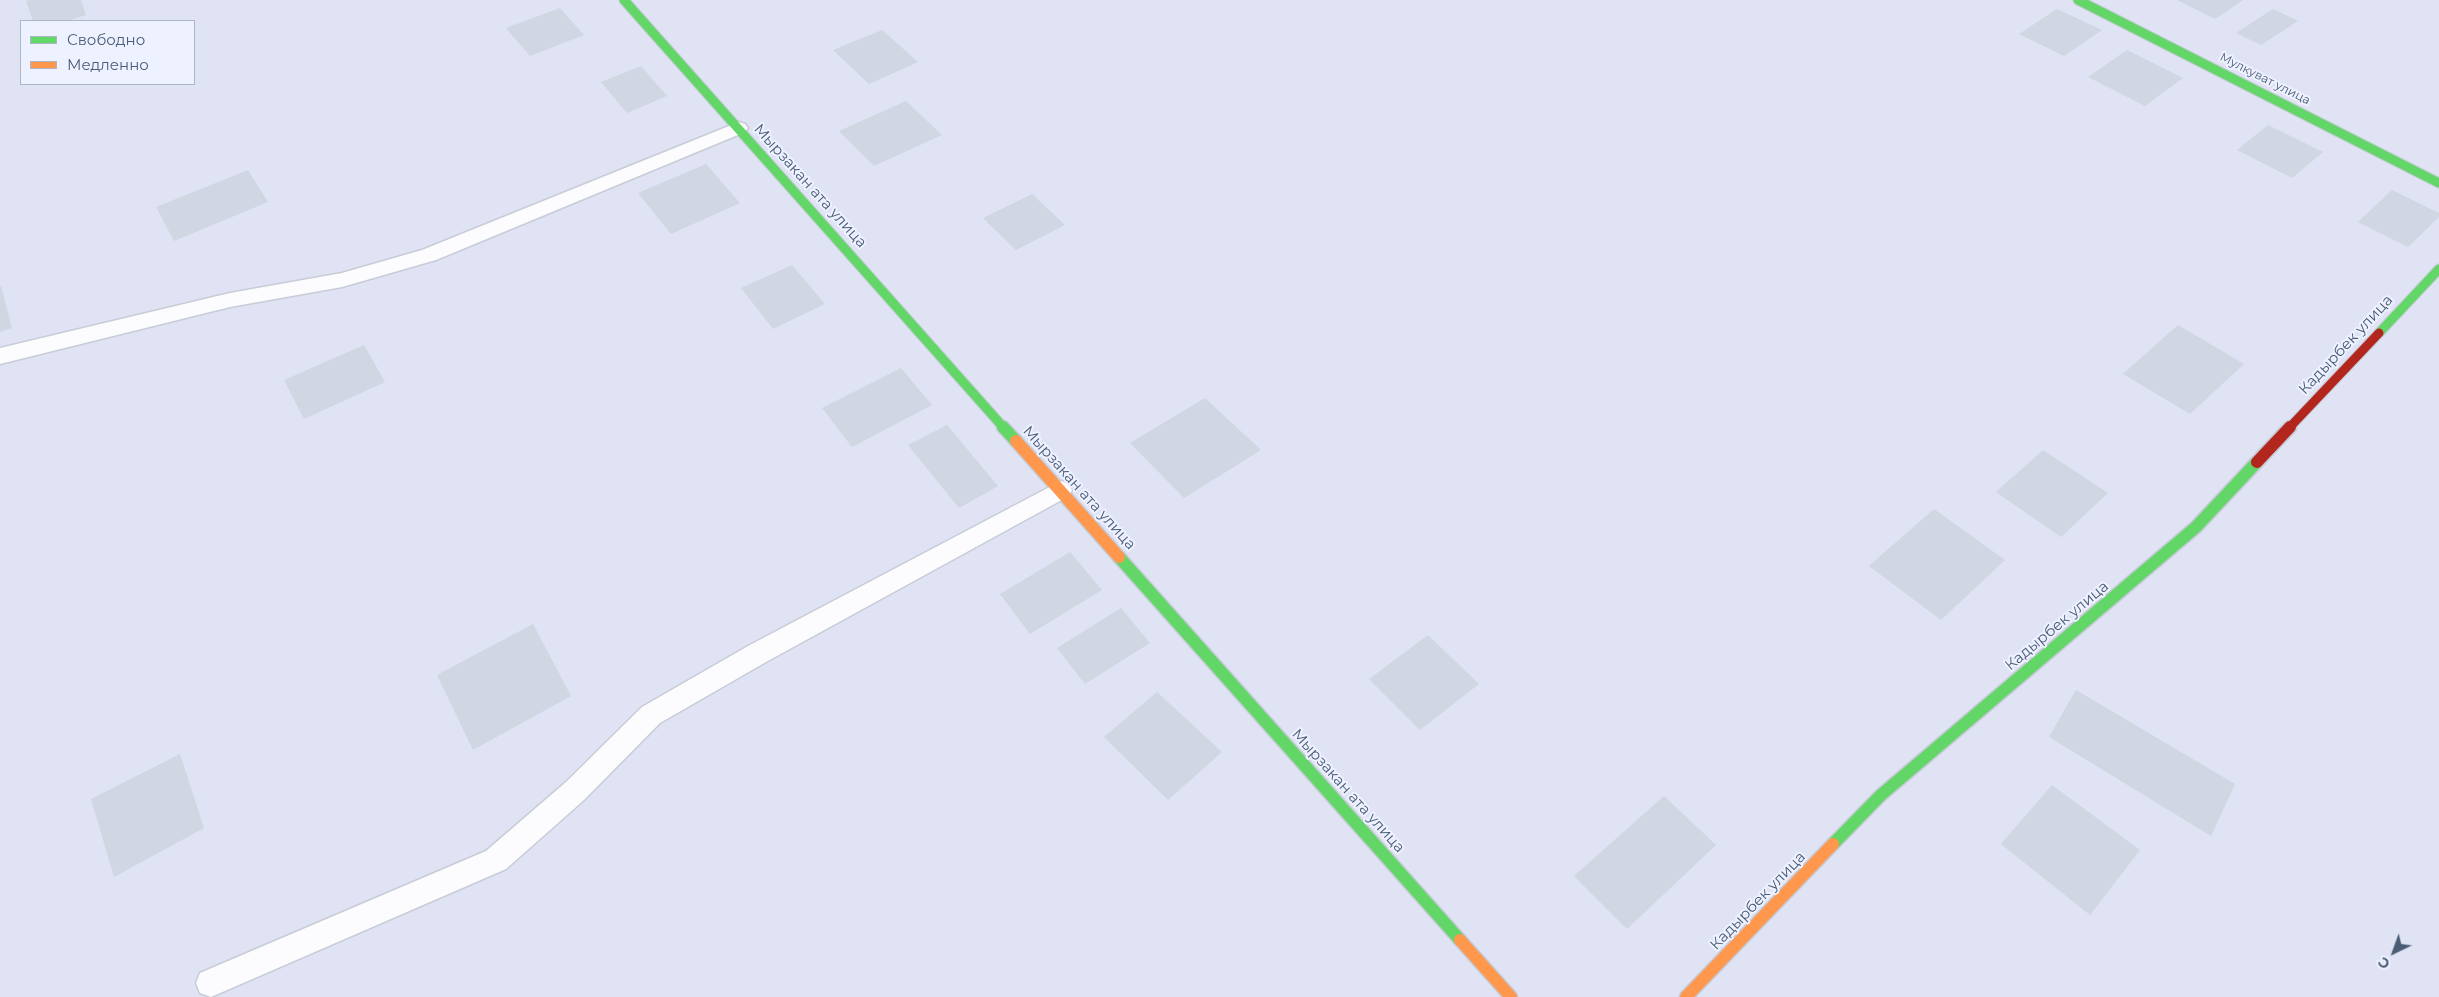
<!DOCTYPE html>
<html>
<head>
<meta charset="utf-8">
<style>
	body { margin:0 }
	#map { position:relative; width:2439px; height:997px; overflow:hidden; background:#eceef7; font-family:Montserrat,sans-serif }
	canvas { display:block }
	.legend { position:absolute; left:20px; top:20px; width:175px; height:65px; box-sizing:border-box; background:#eef1ff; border:1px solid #adb6c8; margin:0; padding:6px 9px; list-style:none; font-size:15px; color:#4b5d76 }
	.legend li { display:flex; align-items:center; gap:10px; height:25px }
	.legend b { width:25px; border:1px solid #adb6c8 }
	.north { position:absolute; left:2369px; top:927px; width:50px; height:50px; -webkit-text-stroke:4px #eef1ff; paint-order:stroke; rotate:222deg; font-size:14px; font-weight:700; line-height:20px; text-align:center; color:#4b5d76 }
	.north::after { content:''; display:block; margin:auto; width:18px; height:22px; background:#4b5d76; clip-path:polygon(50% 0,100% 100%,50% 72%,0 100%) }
</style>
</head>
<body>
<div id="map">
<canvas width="2439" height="997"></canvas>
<ul class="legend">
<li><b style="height:6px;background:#63d668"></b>Свободно</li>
<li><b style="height:6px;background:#ff974d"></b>Медленно</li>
</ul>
<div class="north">С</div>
</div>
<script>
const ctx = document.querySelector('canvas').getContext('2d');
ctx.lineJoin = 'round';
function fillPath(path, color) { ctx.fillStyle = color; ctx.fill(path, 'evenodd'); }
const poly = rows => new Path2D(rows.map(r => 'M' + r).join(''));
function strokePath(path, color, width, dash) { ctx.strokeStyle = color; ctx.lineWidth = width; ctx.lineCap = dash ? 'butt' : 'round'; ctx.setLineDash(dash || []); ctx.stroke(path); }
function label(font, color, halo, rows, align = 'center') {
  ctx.font = font + ' Montserrat,sans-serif'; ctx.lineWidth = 4; ctx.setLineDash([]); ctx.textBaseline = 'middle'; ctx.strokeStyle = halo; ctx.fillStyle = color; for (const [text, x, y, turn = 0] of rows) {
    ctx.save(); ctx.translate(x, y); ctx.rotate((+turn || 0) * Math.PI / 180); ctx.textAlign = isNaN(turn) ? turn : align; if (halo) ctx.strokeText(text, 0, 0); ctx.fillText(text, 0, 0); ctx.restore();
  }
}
fillPath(poly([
	[0,0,2439,0,2439,997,0,997],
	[21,21,194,21,194,84,21,84]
]), '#dfe3f3');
fillPath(poly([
	[30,0,81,0,86,15,67,21,33,21,26,1],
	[2177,0,2243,0,2215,19],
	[560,8,584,35,530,56,506,28],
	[2057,9,2102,30,2064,56,2019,34],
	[2273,9,2298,21,2261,45,2236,33],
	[882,30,918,62,869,84,833,50],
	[2127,50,2183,78,2145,106,2088,77],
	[641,66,667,96,627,113,601,82],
	[906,101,942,135,874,166,839,131],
	[2268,125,2323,152,2292,178,2237,150],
	[706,164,740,203,671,234,638,193],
	[248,170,268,202,174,241,156,207],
	[2392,190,2439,213,2439,217,2408,247,2358,222],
	[1032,194,1065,225,1016,250,983,218],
	[792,265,825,304,773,329,741,288],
	[1,286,12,328,0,332,0,287],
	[2178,325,2244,364,2190,414,2123,374],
	[364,345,385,382,304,419,284,380],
	[901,368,932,405,852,447,822,408],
	[1205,398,1261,450,1184,498,1130,443],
	[947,425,998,486,959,508,908,445],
	[2043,450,2108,493,2061,537,1996,492],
	[1934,509,2005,560,1941,620,1869,566],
	[1070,552,1102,590,1030,634,1000,594],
	[1121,608,1150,643,1085,684,1057,648],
	[533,624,571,696,473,750,437,675],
	[1428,635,1479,684,1420,730,1369,679],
	[2076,690,2235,784,2211,836,2049,737],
	[1157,692,1222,752,1168,800,1104,737],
	[180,754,204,828,114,877,91,799],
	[2052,785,2140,850,2090,915,2001,844],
	[1664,796,1716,845,1627,929,1574,876]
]), '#d0d6e2');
const lane = poly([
	[739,122,745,124,748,128,745,132,436,260,342,287,230,307,0,364,0,348,230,293,342,273,422,250,739,122],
	[1061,481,1069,484,1072,490,1069,496,766,662,660,723,584,800,506,869,211,997,200,993,196,983,200,973,486,851,566,782,642,707,748,646,1061,481]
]);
const fastFar1 = poly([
	[624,0,1004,428],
	[2078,0,2439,183],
	[2379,333,2439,269]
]);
const fast = poly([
	[1003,427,1016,441],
	[1119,557,1460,940],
	[1833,844,1881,795,2196,527,2257,462]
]);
const slow = poly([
	[1016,441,1119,557],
	[1460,940,1511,997],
	[1686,997,1833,844]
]);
const jamFar1 = poly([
	[2289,428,2379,333]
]);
const jam = poly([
	[2257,462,2290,427]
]);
strokePath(lane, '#c7ccd7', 3);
strokePath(fastFar1, '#c5cad6', 11);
strokePath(fast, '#c5cad6', 15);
strokePath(slow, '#c5cad6', 15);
strokePath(jamFar1, '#c5cad6', 11);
strokePath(jam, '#c5cad6', 15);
fillPath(lane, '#fcfcfe');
strokePath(fastFar1, '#63d668', 9);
strokePath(fast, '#63d668', 12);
strokePath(slow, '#ff974d', 12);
strokePath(jamFar1, '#b3261e', 9);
strokePath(jam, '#b3261e', 12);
label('12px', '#4b5d76', '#eef1ff', [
	["Мулкуват улица",2265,79,27]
]);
label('15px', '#4b5d76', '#eef1ff', [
	["Мырзакан ата улица",810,186,48],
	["Кадырбек улица",2346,345,-47],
	["Мырзакан ата улица",1079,488,48],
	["Кадырбек улица",2057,626,-40],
	["Мырзакан ата улица",1348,791,48],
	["Кадырбек улица",1758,901,-46]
]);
</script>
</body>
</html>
